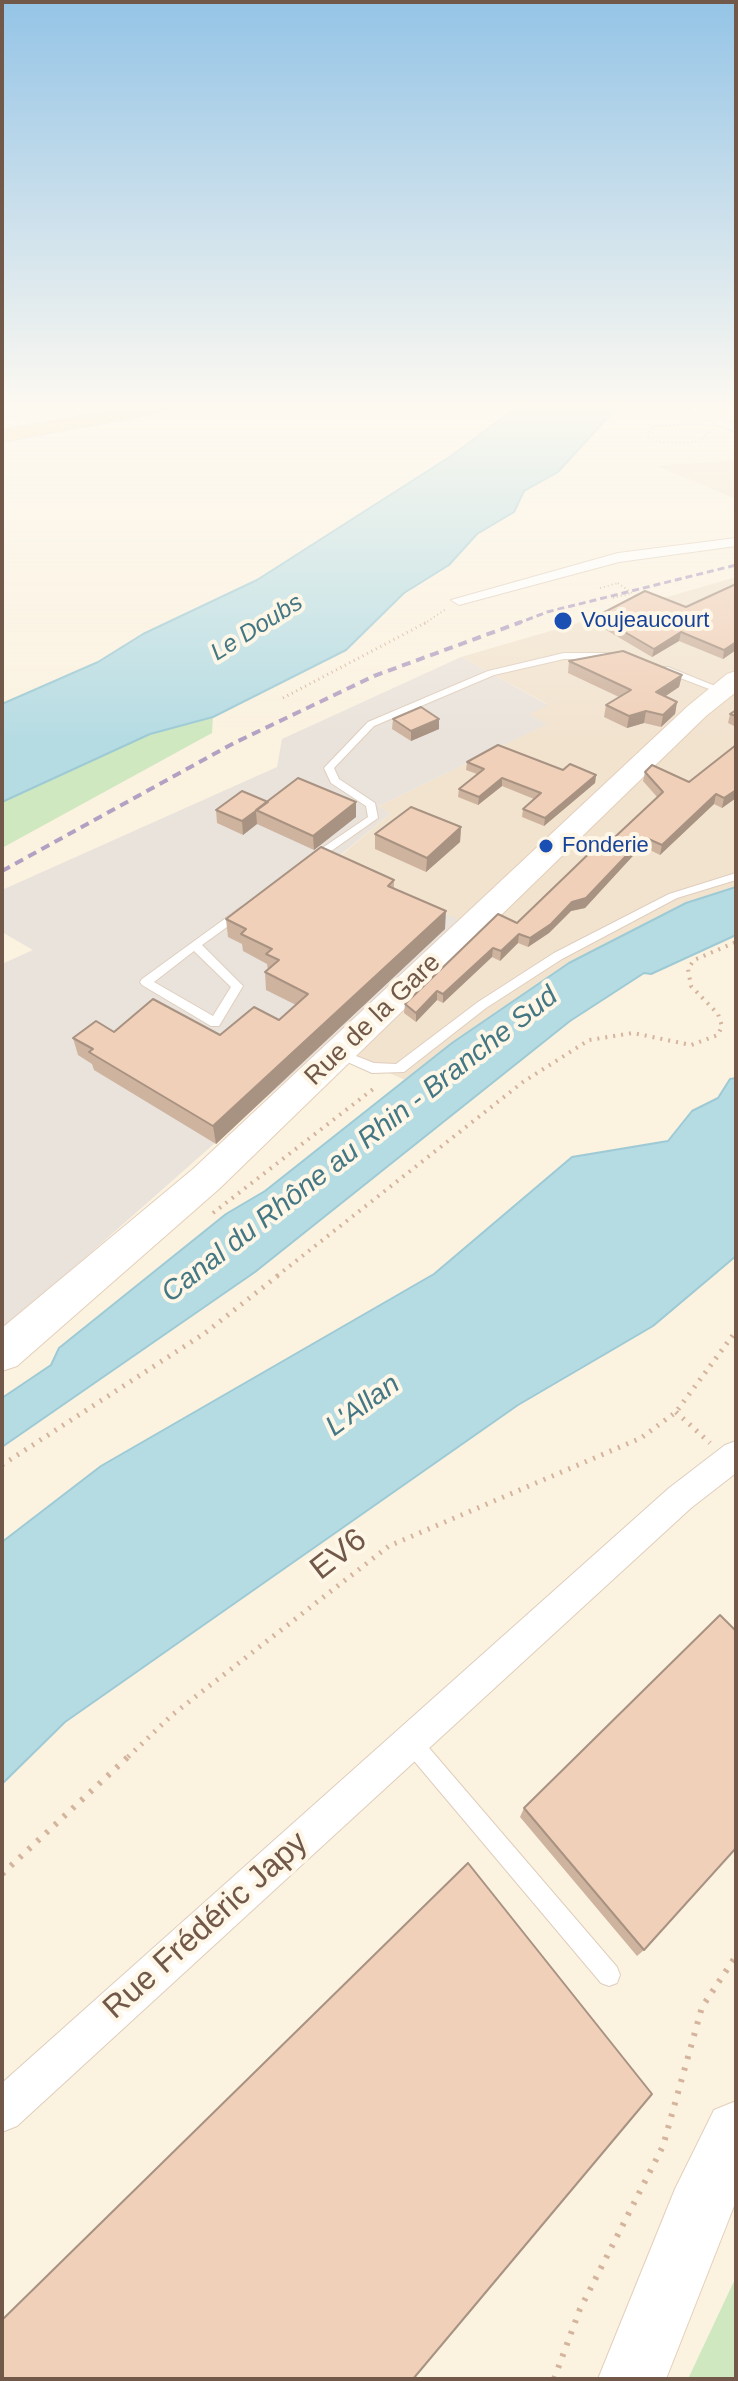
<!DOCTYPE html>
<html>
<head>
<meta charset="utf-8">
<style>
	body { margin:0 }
	#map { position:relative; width:738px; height:2381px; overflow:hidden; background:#fbf2e0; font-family:Arial,sans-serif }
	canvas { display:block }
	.frame { position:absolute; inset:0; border:4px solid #715849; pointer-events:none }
</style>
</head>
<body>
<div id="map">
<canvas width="738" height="2381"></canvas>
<div class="frame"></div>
</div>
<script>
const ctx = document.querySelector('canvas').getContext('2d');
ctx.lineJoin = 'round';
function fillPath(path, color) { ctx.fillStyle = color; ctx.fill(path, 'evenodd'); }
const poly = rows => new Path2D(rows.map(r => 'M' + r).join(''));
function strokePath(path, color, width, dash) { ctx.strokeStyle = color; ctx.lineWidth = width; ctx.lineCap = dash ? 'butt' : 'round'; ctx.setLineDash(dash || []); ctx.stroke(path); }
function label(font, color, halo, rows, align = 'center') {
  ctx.font = font + ' Arial,sans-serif'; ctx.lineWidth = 8; ctx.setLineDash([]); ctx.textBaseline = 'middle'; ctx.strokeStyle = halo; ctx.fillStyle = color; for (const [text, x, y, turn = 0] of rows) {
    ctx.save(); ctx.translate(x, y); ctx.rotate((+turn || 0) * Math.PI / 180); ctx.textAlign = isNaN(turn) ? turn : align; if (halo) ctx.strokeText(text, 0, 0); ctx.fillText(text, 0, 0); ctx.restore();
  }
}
fillPath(poly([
	[2,405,70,405,2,422],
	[736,460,736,499,657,466],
	[736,577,736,887,686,903,475,1028,405,1080,326,1045,458,920,332,863,390,814,379,806,546,724,528,714,547,704,461,657]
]), '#f2e3cf');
fillPath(poly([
	[461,657,548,705,529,714,547,724,379,806,390,814,332,862,459,920,326,1045,2,1331,2,964,33,950,2,932,2,890,277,767,282,739]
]), '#eae3dc');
fillPath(poly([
	[213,717,212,733,2,848,2,802,150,734],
	[736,2277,736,2379,688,2379]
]), '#cfe8c0');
const water = poly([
	[520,405,619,405,558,472,524,491,514,512,477,534,449,565,404,593,346,650,213,717,150,734,2,802,2,704,98,662,143,634,257,580,451,456,520,405],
	[736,887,736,935,651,974,644,973,570,1021,255,1272,2,1447,2,1398,51,1365,59,1348,226,1214,265,1191,452,1043,569,963,686,903,736,887],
	[736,1078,736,1256,653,1326,518,1405,65,1722,2,1784,2,1542,101,1466,434,1274,572,1157,668,1141,692,1111,718,1098,730,1079,736,1078]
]);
fillPath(water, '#b6dce3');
strokePath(water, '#9dcad5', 2);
const service = poly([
	[564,653,614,653,619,656,614,659,564,659,494,675,374,726,334,768,339,779,375,803,378,818,317,861,309,861,309,857,368,817,366,806,331,783,324,768,368,722,488,671,564,653],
	[662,667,668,667,725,690,717,692,662,671,662,667],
	[736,873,736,880,677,898,562,959,486,1008,404,1072,372,1073,334,1056,332,1053,338,1049,374,1063,396,1064,478,1002,554,953,669,894,736,873],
	[241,907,245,908,245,914,202,945,243,986,219,1026,211,1026,142,985,140,982,142,979,241,907],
	[194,951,231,987,213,1016,154,982,194,951],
	[411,1732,418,1735,617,1967,620,1975,617,1983,609,1986,601,1983,404,1749,401,1742,404,1735,411,1732]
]);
const minor = poly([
	[718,417,736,424,736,432,714,424,712,421,718,417],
	[736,538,736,546,619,562,459,605,451,600,618,553,736,538],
	[736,1441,736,1473,691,1508,17,2126,2,2132,2,2083,669,1488,725,1445,736,1441]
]);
const secondary = poly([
	[736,671,736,692,706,716,219,1189,17,1366,2,1371,2,1328,193,1169,688,706,727,674,736,671],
	[736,2101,736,2201,666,2379,598,2379,675,2189,714,2110,736,2101]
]);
const primary = poly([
	[137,405,178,405,168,411,2,442,2,430,137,405]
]);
strokePath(service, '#dfcebd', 2);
strokePath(minor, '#dfcebd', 2);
strokePath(secondary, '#e4cfbb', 2);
strokePath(primary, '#dad4d0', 2);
strokePath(poly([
	[673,405,705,416],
	[189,410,214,405],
	[703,424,653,426,647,437,659,442,689,443,703,439,709,431],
	[600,588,618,583],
	[613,598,632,593],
	[424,624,446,609]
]), '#d4b49d', 2, [1, 3]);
strokePath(poly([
	[283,698,427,622]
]), '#d4b49d', 3, [1, 4]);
strokePath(poly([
	[213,1213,377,1086],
	[277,1276,523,1082,589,1040,633,1033,691,1045,718,1035,722,1026,718,1014,691,986,688,969,694,960,736,942]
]), '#d4b49d', 4, [2, 6]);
strokePath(poly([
	[676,1412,710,1443],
	[2,1465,205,1333,280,1274],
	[128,1757,172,1715,389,1546,641,1438,676,1412,736,1331]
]), '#d4b49d', 5, [2, 7]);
strokePath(poly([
	[2,1874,130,1755],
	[554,2379,580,2309,663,2146,702,2007,736,1956]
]), '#d4b49d', 6, [3, 9]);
fillPath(service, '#fff');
fillPath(minor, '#fff');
fillPath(secondary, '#fff');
fillPath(primary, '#f8d89a');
strokePath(poly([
	[516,624,547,612,736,565]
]), '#b4a0c3', 3, [7, 4]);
strokePath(poly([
	[2,871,234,743,374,676,521,622]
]), '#b4a0c3', 4, [9, 6]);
strokePath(poly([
	[618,583,632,593]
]), '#d4b49d', 2, [1, 3]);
fillPath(poly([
	[645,591,736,650,723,659,679,641,652,657,596,624,597,616],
	[569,661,682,675,679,687,665,696,677,702,675,714,661,727,644,723,627,728,604,717,606,705,619,697,568,673],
	[736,710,736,727,728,723,730,714],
	[393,719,439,729,411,741,392,729],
	[736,745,736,798,722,808,714,804,660,855,642,846,585,908,571,911,549,933,528,947,518,943,500,961,492,957,443,1003,437,1000,416,1022,404,1013,405,1004,517,923,616,836,658,798,643,781,645,772,689,782],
	[467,762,563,770,596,775,595,783,544,826,522,817,523,809,534,799,502,786,478,805,458,797,459,789,477,774,466,770],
	[268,802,356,817,314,850,257,824,243,835,217,823,216,810],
	[461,827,460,842,426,872,375,849,375,834],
	[394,880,394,888,445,929,216,1144,94,1070,92,1064,78,1055,73,1038,114,1032,220,1035,279,1020,296,1005,266,990,265,972,268,970,267,964,243,951,242,944,228,937,226,919],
	[524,1808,644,1950,637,1956,520,1817]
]), '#ceb39f');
fillPath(poly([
	[681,632,679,641,652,657,654,649],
	[736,642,736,650,723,659,724,650],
	[682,675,679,687,654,704,656,692],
	[677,702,675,714,661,727,663,715],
	[646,711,644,723,627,728,629,716],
	[439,719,439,729,411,741,411,731],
	[596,775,595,783,544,826,545,818],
	[502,778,502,786,478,805,479,797],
	[736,790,736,798,722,808,724,798],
	[716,794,714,804,660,855,662,845],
	[356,802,356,817,314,850,313,836],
	[256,811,257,824,243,835,242,821],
	[461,827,460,842,426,872,427,858],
	[644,837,642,846,585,908,571,911,549,933,528,947,530,938,572,902],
	[446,911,445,929,216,1144,213,1126],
	[519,934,518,943,500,961,501,951],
	[493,948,492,957,443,1003,443,994],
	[437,991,437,1000,416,1022,416,1013]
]), '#a89282');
const building = poly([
	[736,584,736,642,724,650,681,632,654,649,597,616,645,591,686,607,736,584],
	[623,651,682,675,656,692,677,702,663,715,646,711,629,716,606,705,631,690,569,661,623,651],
	[421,707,439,719,411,731,393,719,421,707],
	[736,710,736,716,730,714,736,710],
	[498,745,563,770,570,764,596,775,545,818,523,809,541,793,502,778,479,797,459,789,484,769,467,762,498,745],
	[736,745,736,790,724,798,716,794,662,845,644,837,586,898,572,902,551,924,530,938,519,934,501,951,493,948,443,994,437,991,416,1013,405,1004,498,914,517,923,602,841,616,836,663,792,645,772,652,765,689,782,736,745],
	[298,778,356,802,313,836,256,810,298,778],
	[242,791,268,802,242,821,216,810,242,791],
	[411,807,461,827,427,858,375,834,411,807],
	[321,847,394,880,388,886,446,911,213,1126,89,1052,93,1049,73,1038,96,1021,114,1032,153,999,220,1035,254,1007,279,1020,308,994,265,972,279,960,266,954,272,949,241,934,246,929,226,919,321,847],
	[720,1615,736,1631,736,1848,644,1950,524,1808,720,1615],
	[468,1863,652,2094,413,2379,2,2379,2,2320,468,1863]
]);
fillPath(building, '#f0d0b9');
strokePath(building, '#a89282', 2);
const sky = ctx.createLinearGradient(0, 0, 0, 738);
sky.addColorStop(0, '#94c4e6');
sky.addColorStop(0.55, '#fdf9f1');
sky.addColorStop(1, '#fdf9f100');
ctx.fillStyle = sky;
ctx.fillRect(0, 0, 738, 738);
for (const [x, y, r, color] of [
	[563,621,10,"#1a4fb4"],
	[546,846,8,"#1a4fb4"]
]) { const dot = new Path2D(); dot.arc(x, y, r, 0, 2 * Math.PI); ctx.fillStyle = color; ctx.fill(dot); strokePath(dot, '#fef6e6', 3); }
label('22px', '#164399', '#fef6e6', [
	["Voujeaucourt",581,621],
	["Fonderie",562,846]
], 'left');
label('italic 24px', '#437784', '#fef6e6', [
	["Le Doubs",257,628,-32]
]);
label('26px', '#715849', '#fef6e6', [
	["Rue de la Gare",373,1020,-44]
]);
label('italic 28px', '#437784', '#fef6e6', [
	["Canal du Rhône au Rhin - Branche Sud",360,1145,-38],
	["L'Allan",363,1406,-36]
]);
label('32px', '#715849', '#fef6e6', [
	["EV6",339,1555,-38],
	["Rue Frédéric Japy",206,1926,-42]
]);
</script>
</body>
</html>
